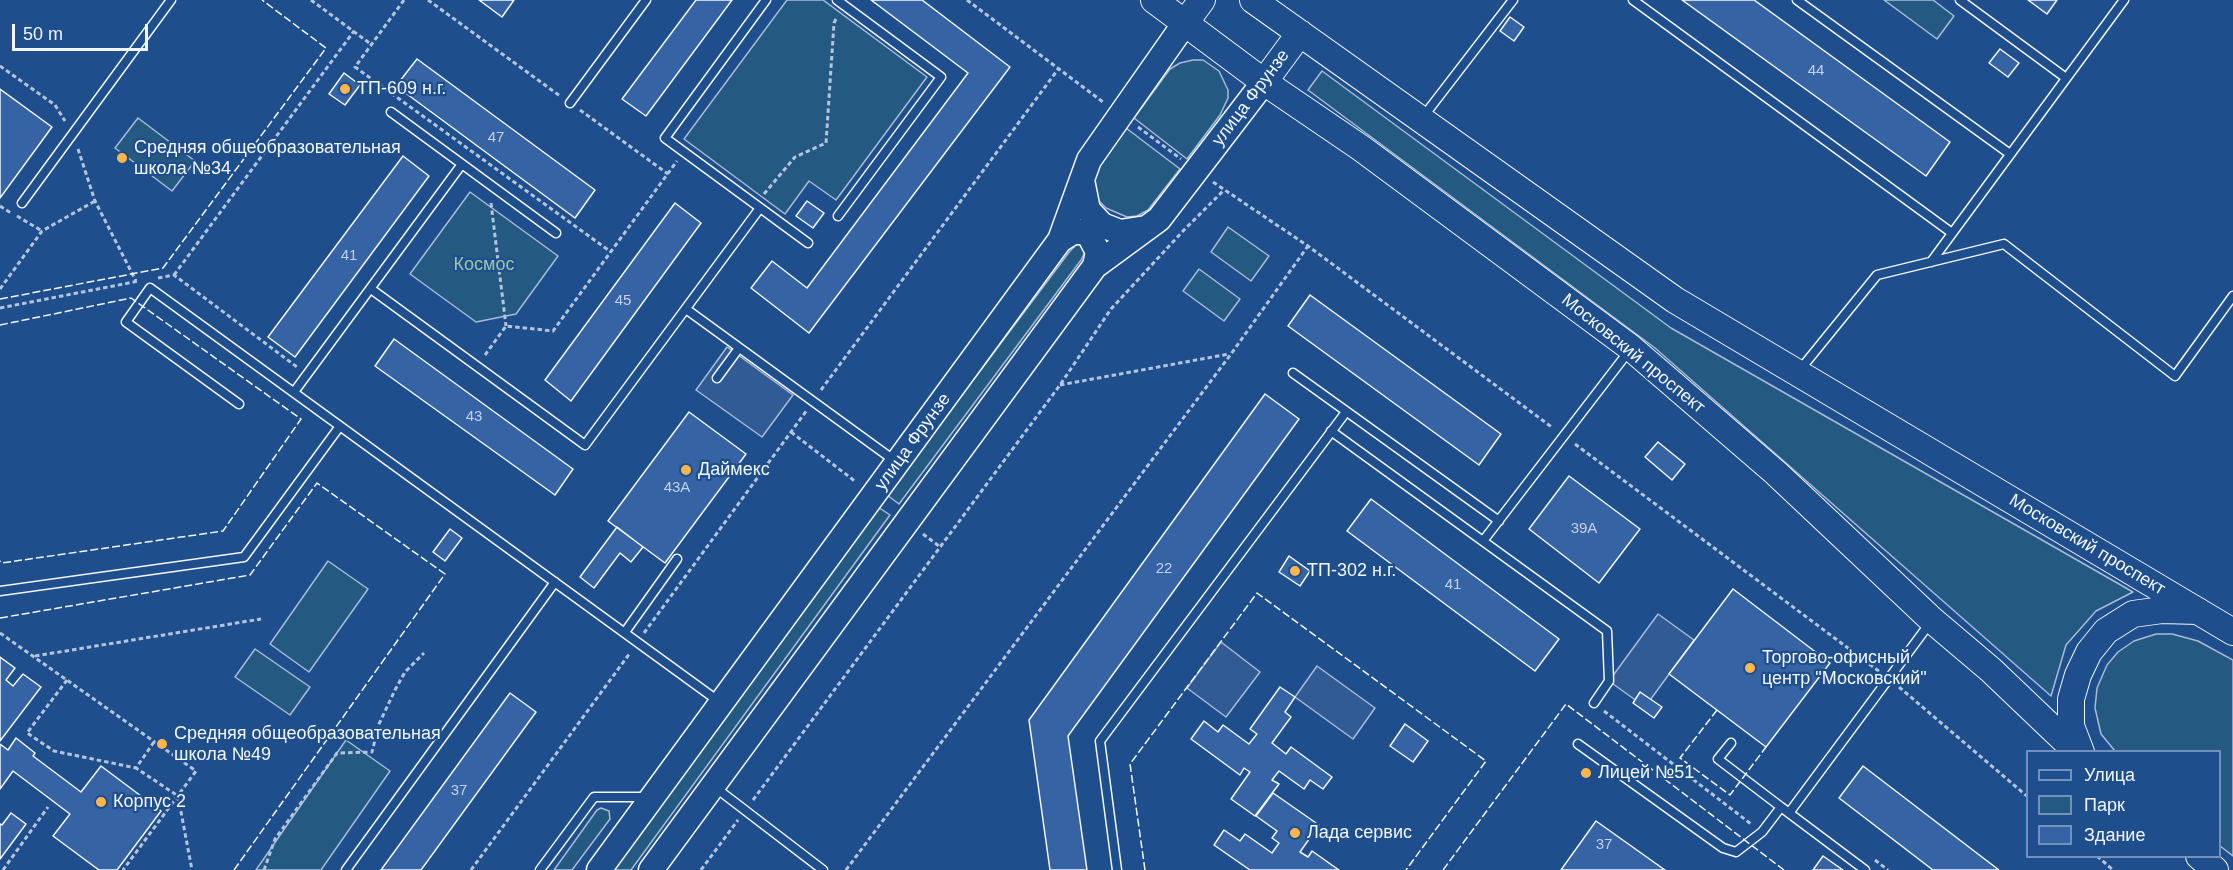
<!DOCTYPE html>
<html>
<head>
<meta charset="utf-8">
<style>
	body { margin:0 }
	#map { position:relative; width:2233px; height:870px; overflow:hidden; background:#1f4e8c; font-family:Arial,sans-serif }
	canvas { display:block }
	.legend { position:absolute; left:2026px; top:750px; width:195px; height:108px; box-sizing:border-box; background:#1f4e8c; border:2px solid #7391ba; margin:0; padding:8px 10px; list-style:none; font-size:18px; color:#f2f6ff }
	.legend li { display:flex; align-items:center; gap:12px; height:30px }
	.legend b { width:30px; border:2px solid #7391ba }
	.scale { position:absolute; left:12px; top:24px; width:136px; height:27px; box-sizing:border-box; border:3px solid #f2f6ff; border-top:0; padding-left:8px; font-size:18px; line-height:21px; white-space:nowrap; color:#f2f6ff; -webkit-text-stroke:4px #1f4e8c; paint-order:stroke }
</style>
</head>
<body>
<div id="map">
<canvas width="2233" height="870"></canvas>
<ul class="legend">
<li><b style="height:8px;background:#1f4e8c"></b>Улица</li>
<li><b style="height:16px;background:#245a82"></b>Парк</li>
<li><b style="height:16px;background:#3563a3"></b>Здание</li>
</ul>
<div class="scale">50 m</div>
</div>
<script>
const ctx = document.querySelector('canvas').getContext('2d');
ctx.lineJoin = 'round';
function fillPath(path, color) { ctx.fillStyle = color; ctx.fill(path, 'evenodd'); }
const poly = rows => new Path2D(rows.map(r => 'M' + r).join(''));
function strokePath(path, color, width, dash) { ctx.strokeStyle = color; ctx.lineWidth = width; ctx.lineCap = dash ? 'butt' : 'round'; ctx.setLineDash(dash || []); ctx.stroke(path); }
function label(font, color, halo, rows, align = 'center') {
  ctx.font = font + ' Arial,sans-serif'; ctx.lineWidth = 4.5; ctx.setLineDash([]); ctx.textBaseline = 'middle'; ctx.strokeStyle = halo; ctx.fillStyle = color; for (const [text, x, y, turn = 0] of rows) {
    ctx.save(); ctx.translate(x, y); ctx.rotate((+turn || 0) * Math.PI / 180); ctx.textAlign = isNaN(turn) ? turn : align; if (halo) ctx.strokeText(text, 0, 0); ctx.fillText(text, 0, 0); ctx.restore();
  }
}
const green = poly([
	[787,0,823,0,927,77,836,200,809,181,785,214,684,139,787,0],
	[1884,0,1933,0,1954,16,1937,39,1884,0],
	[1193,60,1203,60,1219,71,1228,90,1228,98,1220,115,1187,159,1134,118,1170,69,1180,63,1193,60],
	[1322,71,1671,328,2133,592,2096,611,2066,645,2051,696,1655,348,1308,90,1322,71],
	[138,118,195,161,172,191,115,148,138,118],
	[1126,128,1180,169,1148,210,1137,216,1127,217,1106,208,1097,199,1094,177,1101,162,1126,128],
	[470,192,558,256,516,314,476,322,410,274,470,192],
	[1228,227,1269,256,1251,281,1211,252,1228,227],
	[1081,244,1085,252,1081,260,899,504,887,495,1070,251,1076,245,1081,244],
	[1199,269,1240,299,1224,321,1183,291,1199,269],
	[878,507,890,515,631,870,612,870,878,507],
	[328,561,368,589,309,672,270,644,328,561],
	[2156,634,2172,634,2198,641,2233,660,2233,856,2220,846,2220,752,2115,751,2101,734,2095,708,2097,688,2107,665,2118,652,2134,641,2156,634],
	[255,649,310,687,290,715,235,677,255,649],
	[346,740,390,771,321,870,256,870,346,740],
	[601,808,609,811,610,819,572,870,554,870,597,810,601,808]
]);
fillPath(green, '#245a82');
strokePath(green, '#a8bbd7', 1.5);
const parking = poly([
	[727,347,793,395,762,437,696,390,727,347],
	[1658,614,1694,640,1645,707,1609,681,1658,614],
	[1221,642,1260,672,1226,717,1187,688,1221,642],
	[1317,666,1375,708,1353,739,1295,697,1317,666]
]);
fillPath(parking, '#305b95');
strokePath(parking, '#a8bbd7', 1.5);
const building = poly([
	[479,0,514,0,502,17,479,0],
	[696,0,732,0,646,116,622,99,696,0],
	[871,0,922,0,1010,67,809,333,751,288,772,261,807,288,968,73,871,0],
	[1682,0,1754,0,1950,142,1926,176,1682,0],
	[2028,0,2057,0,2047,14,2028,0],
	[1510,17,1524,27,1514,41,1500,31,1510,17],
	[2000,49,2019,63,2008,77,1989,63,2000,49],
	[417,59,595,190,575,218,396,86,417,59],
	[344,73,360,85,345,105,329,94,344,73],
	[0,89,52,127,0,198,0,89],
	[403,156,429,176,295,357,268,337,403,156],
	[807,201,824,213,813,228,796,216,807,201],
	[675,203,701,223,571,401,545,380,675,203],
	[1310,295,1501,434,1479,465,1288,326,1310,295],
	[394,339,573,469,555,495,375,366,394,339],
	[1265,394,1299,419,1068,736,1087,870,1050,870,1029,720,1265,394],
	[689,412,746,454,665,563,608,521,689,412],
	[1658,442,1685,464,1672,480,1645,457,1658,442],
	[1569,476,1640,529,1599,583,1529,529,1569,476],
	[1371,499,1559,639,1535,671,1347,531,1371,499],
	[617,527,643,547,631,562,620,553,594,588,580,577,617,527],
	[450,529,462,538,445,561,433,552,450,529],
	[1289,556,1310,571,1300,586,1279,572,1289,556],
	[1733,589,1830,663,1766,747,1669,674,1733,589],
	[0,657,15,668,6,680,13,686,23,674,41,687,0,741,0,657],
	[1280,687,1295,697,1285,712,1291,717,1272,743,1286,754,1291,747,1332,777,1323,789,1310,780,1304,789,1279,771,1272,780,1279,784,1255,816,1231,799,1250,772,1244,768,1240,775,1191,739,1204,721,1218,732,1223,725,1249,744,1257,734,1250,729,1280,687],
	[1640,692,1662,707,1654,718,1633,703,1640,692],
	[510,693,536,712,421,870,381,870,510,693],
	[1405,724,1428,741,1413,762,1390,746,1405,724],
	[16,738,35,753,33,756,81,792,101,766,161,811,117,870,99,870,53,836,70,814,13,771,0,789,0,744,8,750,16,738],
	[1863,766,1999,870,1933,870,1839,798,1863,766],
	[1273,793,1319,825,1300,852,1308,857,1312,851,1339,870,1250,870,1214,845,1224,830,1240,841,1245,834,1272,853,1279,843,1272,838,1277,831,1256,816,1273,793],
	[11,813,26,824,0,859,0,824,2,825,11,813],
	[1596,821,1665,870,1561,870,1596,821],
	[1823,856,1843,870,1813,870,1823,856]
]);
fillPath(building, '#3563a3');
strokePath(building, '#f2f6ff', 1.5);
const service = poly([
	[766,0,665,138,808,243],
	[837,0,941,77,838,216],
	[1633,0,1952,233],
	[1797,0,2010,154],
	[1960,0,2066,78],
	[570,103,646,0],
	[391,112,556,233],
	[1423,117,1513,0],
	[22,203,171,0],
	[1931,262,2124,0],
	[371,289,585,445,760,208],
	[686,309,895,461],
	[1799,371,1877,275,2004,244,2175,376,2233,296],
	[1293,373,1499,521],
	[717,378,739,348],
	[294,392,462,164],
	[239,404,126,322,150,288,721,703],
	[1331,431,1607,631,1609,681,1594,703],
	[1483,541,1629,351],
	[0,591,244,557,340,426],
	[625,632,677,559],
	[1731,743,1718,759,1781,807],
	[1578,744,1723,848,1736,852,1762,832,1781,807,1865,870],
	[716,788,823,870],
	[1789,813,1930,623],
	[346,870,555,582],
	[540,870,594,797,649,797],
	[1117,870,1100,741,1346,412]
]);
const secondary = poly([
	[1082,180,1088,210,1102,225,1120,232,1146,228],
	[1060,240,1073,232,1082,232,1089,235,1098,252,1095,266],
	[599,870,1060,240,1089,160,1185,23],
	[651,870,1095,266,1159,219,1264,82]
]);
const primary = poly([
	[1154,0,1264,82,1361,148,1631,348,1776,473,1932,620,1991,670,2077,752],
	[1253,0,1675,300,2233,632],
	[1185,23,1202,0],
	[1264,82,1300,33],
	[2081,752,2071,726,2071,699,2078,675,2089,652,2106,631,2133,614,2162,610,2198,611],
	[2199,856,2215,870]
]);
strokePath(service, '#f2f6ff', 11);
strokePath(secondary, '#f2f6ff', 27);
strokePath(primary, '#f2f6ff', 28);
strokePath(poly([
	[311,0,372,45],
	[404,0,355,67,611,252],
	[428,0,560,96],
	[967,0,1103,102],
	[0,66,55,105,65,121],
	[580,110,668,174],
	[1138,127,1181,159],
	[78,149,95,201,136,281],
	[1213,182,1308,246,1553,428],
	[764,194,795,157,826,143,834,23,837,17],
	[491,203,506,326],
	[0,206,11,213],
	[17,216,42,231],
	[174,275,354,31],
	[158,278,174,275,297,367],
	[0,289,42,231,95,201],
	[0,308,139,281],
	[485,355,506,326,553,331,677,161],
	[1060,385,1229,354],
	[821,390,1059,68],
	[791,432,856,482],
	[1575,444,1880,672],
	[923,534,939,546],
	[0,633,196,771,123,870],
	[644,633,807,410],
	[35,656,261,619],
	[67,680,27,733,54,751,136,768],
	[1899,687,2028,797],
	[1604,711,1751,824],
	[154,742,136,768,178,796,192,870],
	[753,800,1060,385,1111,309,1184,230,1224,190],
	[2097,856,2113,870],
	[1875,860,1888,870],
	[3,870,48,807],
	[264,870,275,839,337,753,372,752,379,724,395,690,405,672,424,653],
	[471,870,630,653],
	[701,870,738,820],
	[846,870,1231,354,1308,246]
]), '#b3c4dc', 3, [4.5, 3]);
strokePath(service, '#1f4e8c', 8);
strokePath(secondary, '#1f4e8c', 24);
strokePath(primary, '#1f4e8c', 26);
strokePath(poly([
	[0,299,163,268,326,48,262,0],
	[0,325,131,298,301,419,223,531,2,563,0,561],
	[0,618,250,575,317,483,445,574,234,870],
	[1717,710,1680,758,1730,795,1766,747],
	[1145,870,1130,764,1257,593,1486,761,1406,870],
	[1443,870,1566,704,1784,870]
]), '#f2f6ff', 1.5, [8, 3]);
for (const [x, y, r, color] of [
	[345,89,6,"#ffb74d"],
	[122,158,6,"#ffb74d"],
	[686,470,6,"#ffb74d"],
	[1295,571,6,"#ffb74d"],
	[1750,668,6,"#ffb74d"],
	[162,744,6,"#ffb74d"],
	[1586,773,6,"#ffb74d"],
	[101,802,6,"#ffb74d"],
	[1295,833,6,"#ffb74d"]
]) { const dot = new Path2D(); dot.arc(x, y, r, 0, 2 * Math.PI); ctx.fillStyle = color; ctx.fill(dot); strokePath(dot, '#1f4e8c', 2); }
label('15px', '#c3d1e8', null, [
	["44",1816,71],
	["47",496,138],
	["41",349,256],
	["45",623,301],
	["43",474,417],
	["43А",677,488],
	["39А",1584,529],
	["22",1164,569],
	["41",1453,585],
	["37",459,791],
	["37",1604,845]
]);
label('18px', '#f2f6ff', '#1f4e8c', [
	["ТП-609 н.г.",357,89],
	["Средняя общеобразовательная",134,148],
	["школа №34",134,169],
	["Даймекс",698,470],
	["ТП-302 н.г.",1307,571],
	["Торгово-офисный",1762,658],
	["центр \"Московский\"",1762,679],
	["Средняя общеобразовательная",174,734],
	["школа №49",174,755],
	["Лицей №51",1598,773],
	["Корпус 2",113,802],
	["Лада сервис",1307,833]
], 'left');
label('18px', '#f2f6ff', '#1f4e8c', [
	["улица Фрунзе",1251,98,-53],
	["Московский проспект",1633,354,39],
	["улица Фрунзе",913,442,-54],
	["Московский проспект",2087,545,31]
]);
label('18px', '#97c8a6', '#1f4e8c', [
	["Космос",484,265]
]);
</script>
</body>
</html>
